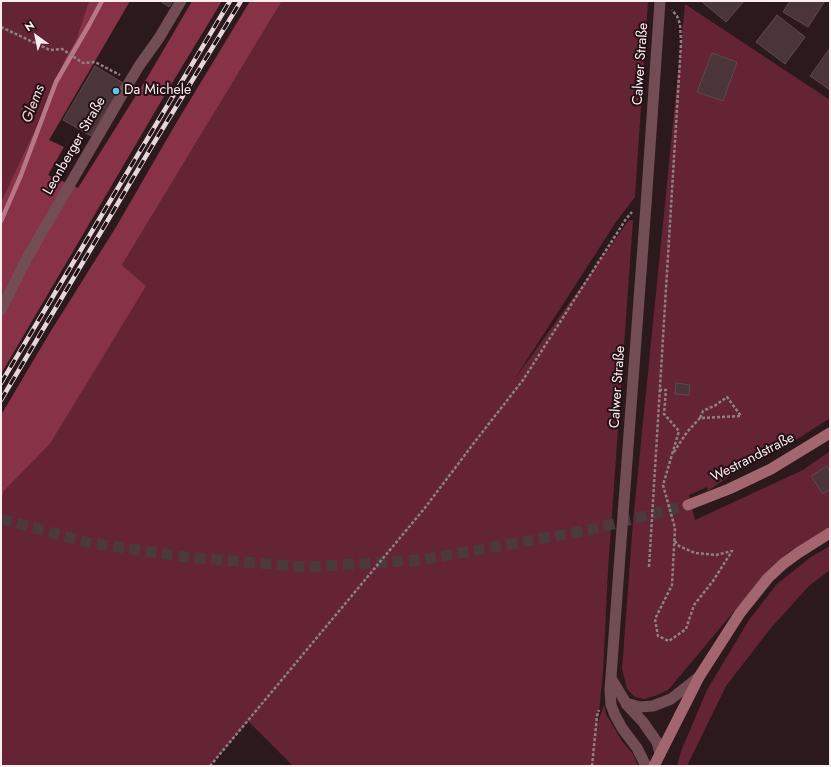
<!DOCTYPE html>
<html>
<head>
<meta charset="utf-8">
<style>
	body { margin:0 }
	#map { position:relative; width:831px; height:767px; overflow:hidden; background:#2c191c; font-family:Jost,sans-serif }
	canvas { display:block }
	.frame { position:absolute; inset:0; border:2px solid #fbeef0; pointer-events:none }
	.north { position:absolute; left:16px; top:16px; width:40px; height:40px; -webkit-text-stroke:3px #221013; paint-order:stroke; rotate:327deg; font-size:11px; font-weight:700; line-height:16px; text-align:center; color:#fbeef0 }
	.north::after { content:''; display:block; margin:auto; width:14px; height:18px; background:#fbeef0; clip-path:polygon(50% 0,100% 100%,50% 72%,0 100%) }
</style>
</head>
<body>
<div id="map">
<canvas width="831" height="767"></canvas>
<div class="frame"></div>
<div class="north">N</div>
</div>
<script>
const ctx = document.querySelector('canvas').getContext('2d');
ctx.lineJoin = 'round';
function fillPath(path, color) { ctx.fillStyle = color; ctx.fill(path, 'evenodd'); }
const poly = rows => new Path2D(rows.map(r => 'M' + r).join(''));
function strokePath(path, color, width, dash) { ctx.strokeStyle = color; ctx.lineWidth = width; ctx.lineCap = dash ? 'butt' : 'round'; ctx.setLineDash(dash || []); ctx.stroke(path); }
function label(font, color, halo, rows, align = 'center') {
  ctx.font = font + ' Jost,sans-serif'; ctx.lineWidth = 4; ctx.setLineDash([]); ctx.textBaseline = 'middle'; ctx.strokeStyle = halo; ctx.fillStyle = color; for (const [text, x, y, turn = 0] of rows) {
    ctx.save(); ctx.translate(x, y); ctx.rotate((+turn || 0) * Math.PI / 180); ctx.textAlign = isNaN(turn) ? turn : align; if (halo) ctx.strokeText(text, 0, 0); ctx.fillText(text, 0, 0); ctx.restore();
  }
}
fillPath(poly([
	[1,1,89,1,76,40,65,59,46,106,1,202],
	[282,1,648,1,635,197,616,222,514,380,629,220,633,220,608,570,603,672,598,722,604,705,606,714,622,741,633,754,638,766,293,766,248,721,210,766,1,766,1,501,4,491,50,444,145,286,122,265],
	[685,4,830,100,830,418,799,438,735,472,708,491,707,487,689,495,695,520,803,470,830,451,830,527,789,552,768,571,668,690,655,696,644,699,635,697,627,689,622,669,633,522],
	[830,546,830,570,809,586,770,629,726,686,687,766,677,766,681,751,707,690,749,620,777,584,811,557]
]), '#642434');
fillPath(poly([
	[89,1,130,1,49,140,64,147,48,175,78,188,150,73,192,1,222,1,166,93,1,374,1,202,46,106,65,59,76,40],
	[250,1,282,1,122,265,146,286,50,444,4,491,1,501,1,415,49,334,116,227,175,125]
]), '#873247');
strokePath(poly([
	[1,221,21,175,56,82,89,25,102,1]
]), '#b87786', 4.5);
const building = poly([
	[160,1,173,1,169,7,160,1],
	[701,1,744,1,726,22,701,1],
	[790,1,825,1,808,27,783,12,790,1],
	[777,15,805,37,785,64,756,42,777,15],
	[830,48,830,90,810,76,830,48],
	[712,53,737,62,723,101,697,92,712,53],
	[95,66,123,83,91,136,63,120,95,66],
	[676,383,690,385,689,395,675,394,676,383],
	[827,466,830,471,830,489,823,494,811,476,827,466]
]);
fillPath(building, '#4a3538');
strokePath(building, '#5f494d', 1);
strokePath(poly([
	[1,519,90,543,186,557,307,567,421,560,589,530,688,505]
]), '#4b393c', 11, [11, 5.5]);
strokePath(poly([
	[1,27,50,50,62,49,83,63,95,62,120,75],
	[659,390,666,390,664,414,679,431,663,485,675,528,672,585,655,619,658,636,669,641,686,629,694,605,713,581,732,551,716,555,695,553,679,546,674,540],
	[674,452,687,432,700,418,741,416,727,397,716,405,703,411,700,418],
	[649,567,681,43,680,24,677,16,672,10],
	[210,766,424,509,477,439,523,380,626,219,632,212],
	[592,766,597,716,599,710]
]), '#908083', 2.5, [3, 2]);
strokePath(poly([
	[1,310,27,258,130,81,139,66,159,38,181,1]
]), '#734d54', 11);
strokePath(poly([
	[611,678,626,703,640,707,653,706,671,699,699,677],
	[626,704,643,722,657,742,660,754],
	[646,766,637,748,622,728,615,715,611,705,610,690,646,205,660,1]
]), '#734d54', 11);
strokePath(poly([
	[688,505,729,489,771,469,830,433],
	[654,766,699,677,740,613,768,578,783,564,798,553,830,533]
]), '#a36671', 11);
const rail = poly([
	[1,383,230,1],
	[1,400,152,146,241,1]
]);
strokePath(rail, '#e5d7d9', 4.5);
strokePath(rail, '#221013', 3, [9]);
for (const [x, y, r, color] of [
	[116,91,4,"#5ac8e5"]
]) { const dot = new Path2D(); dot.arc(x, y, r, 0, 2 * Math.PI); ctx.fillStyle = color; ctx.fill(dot); strokePath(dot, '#221013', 1.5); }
label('14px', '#fbeef0', '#221013', [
	["Calwer Straße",641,64,-86],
	["Leonberger Straße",75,146,-60],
	["Calwer Straße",618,387,-86],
	["Westrandstraße",753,458,-27]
]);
label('14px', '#fbeef0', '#221013', [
	["Da Michele",124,91]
], 'left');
label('italic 15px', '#f1d7db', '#221013', [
	["Glems",34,104,-69]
]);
</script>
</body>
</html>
